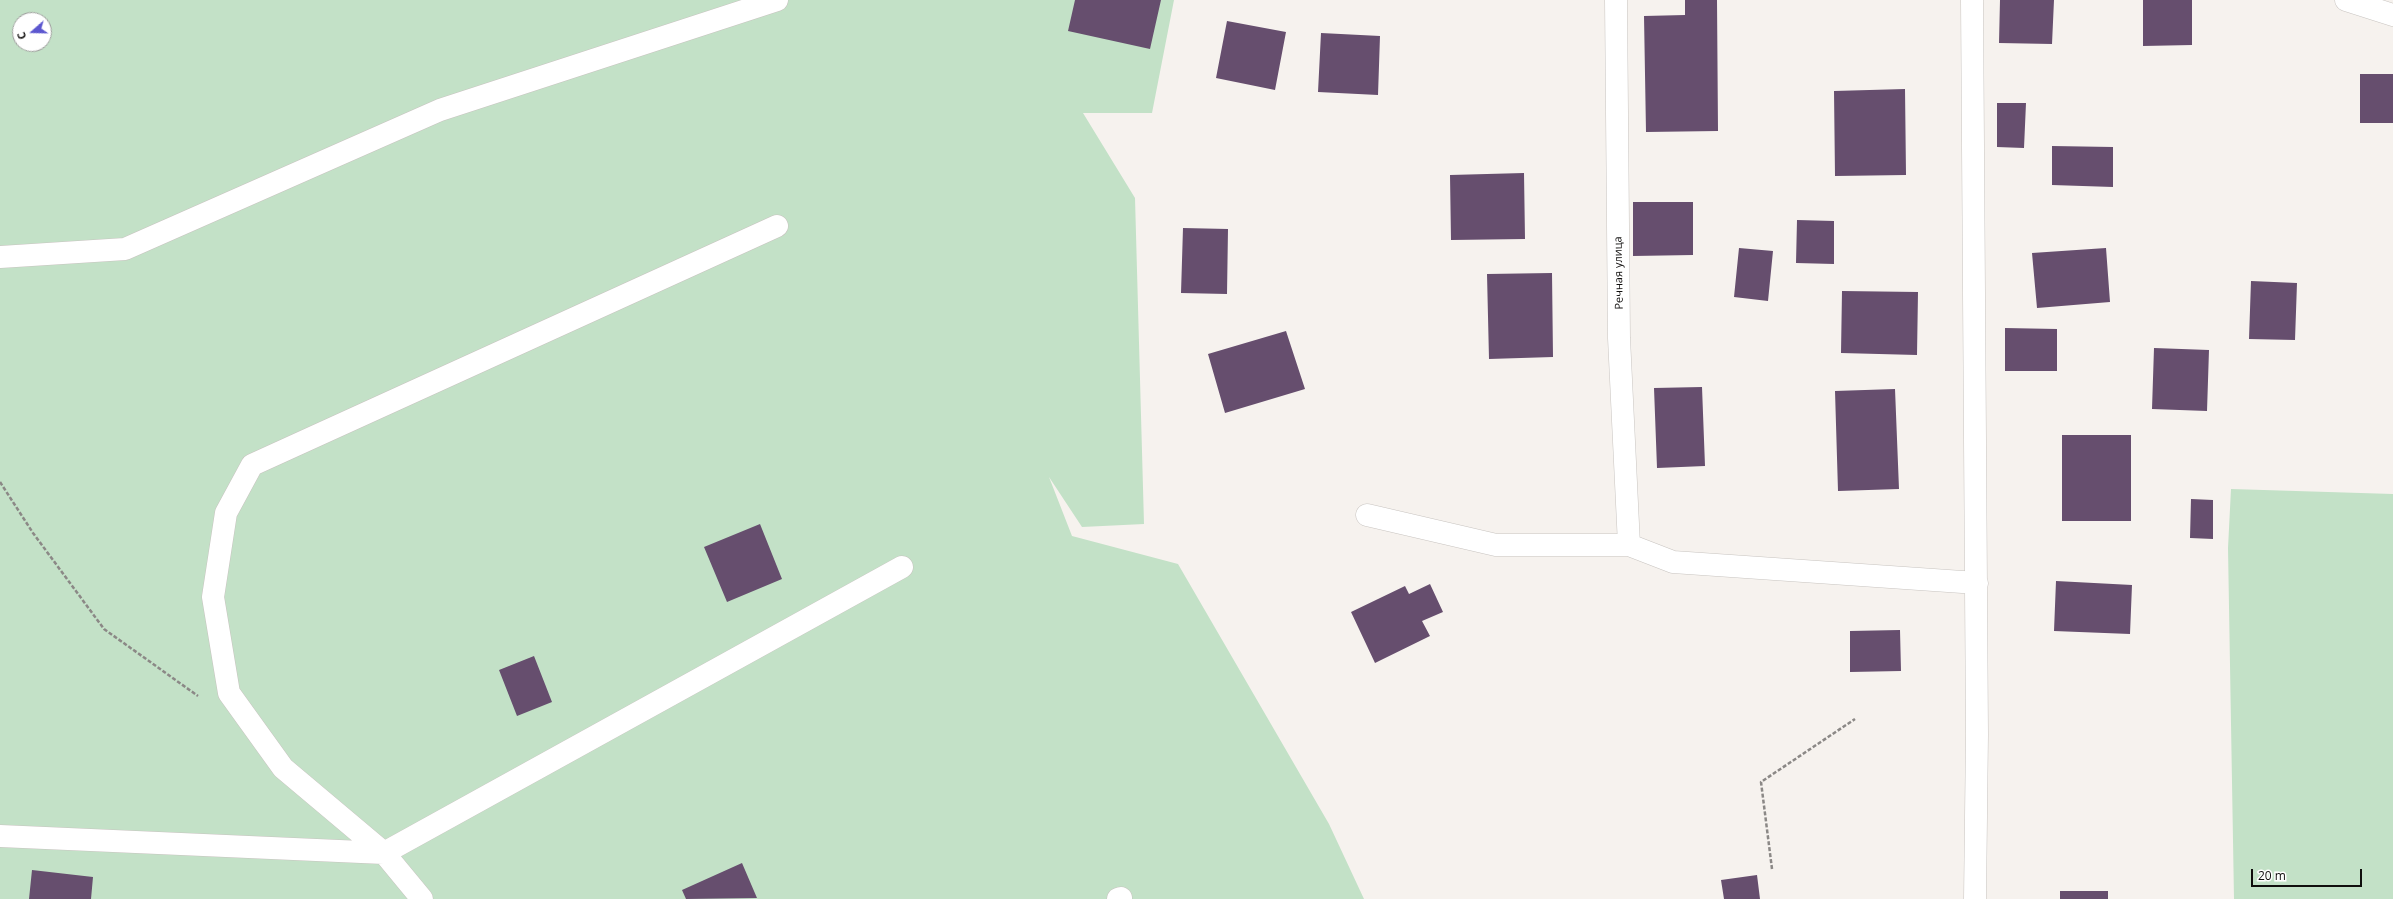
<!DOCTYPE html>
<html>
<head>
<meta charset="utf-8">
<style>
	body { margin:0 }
	#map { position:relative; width:2393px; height:899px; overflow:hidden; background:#f6f2ee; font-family:"Open Sans",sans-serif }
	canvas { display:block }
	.north { position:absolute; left:12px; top:12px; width:40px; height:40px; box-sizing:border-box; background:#fff; border:1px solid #9f9f9e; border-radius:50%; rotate:250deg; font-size:11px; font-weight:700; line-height:16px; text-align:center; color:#100e0d }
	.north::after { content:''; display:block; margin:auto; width:14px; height:18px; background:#5c57cf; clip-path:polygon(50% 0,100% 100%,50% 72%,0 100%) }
	.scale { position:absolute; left:2251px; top:869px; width:111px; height:18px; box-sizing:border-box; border:2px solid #100e0d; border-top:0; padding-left:5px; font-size:12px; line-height:14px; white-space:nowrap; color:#100e0d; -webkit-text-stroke:3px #fff; paint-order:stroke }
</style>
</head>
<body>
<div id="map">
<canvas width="2393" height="899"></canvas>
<div class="north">С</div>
<div class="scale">20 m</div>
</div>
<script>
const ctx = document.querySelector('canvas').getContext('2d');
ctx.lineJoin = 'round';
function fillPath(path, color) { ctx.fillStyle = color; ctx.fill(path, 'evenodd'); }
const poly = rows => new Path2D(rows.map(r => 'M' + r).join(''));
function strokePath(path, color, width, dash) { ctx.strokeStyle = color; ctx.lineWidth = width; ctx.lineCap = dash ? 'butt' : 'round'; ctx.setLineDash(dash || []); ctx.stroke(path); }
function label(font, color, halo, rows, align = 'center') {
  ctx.font = font + ' "Open Sans",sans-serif'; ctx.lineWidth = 4; ctx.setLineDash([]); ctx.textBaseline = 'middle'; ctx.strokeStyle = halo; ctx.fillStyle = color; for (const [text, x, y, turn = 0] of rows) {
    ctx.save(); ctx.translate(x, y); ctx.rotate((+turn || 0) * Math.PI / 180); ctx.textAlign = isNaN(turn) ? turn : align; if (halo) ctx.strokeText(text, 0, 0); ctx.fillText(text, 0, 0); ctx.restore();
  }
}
fillPath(poly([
	[0,0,1174,0,1152,113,1083,113,1135,198,1144,524,1082,527,1049,477,1072,536,1178,564,1329,824,1364,899,0,899],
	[20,20,44,20,44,44,20,44],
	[2231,489,2393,494,2393,899,2234,899,2228,548]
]), '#c3e1c7');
fillPath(poly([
	[1075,0,1161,0,1150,49,1068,31],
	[1685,0,1717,0,1718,131,1646,132,1644,16,1685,15],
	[2000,0,2054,0,2052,44,1999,43],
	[2143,0,2192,0,2192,45,2143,46],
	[1227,21,1286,32,1275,90,1216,78],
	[1321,33,1380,36,1378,95,1318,92],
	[2360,74,2393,74,2393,123,2360,123],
	[1905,89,1906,175,1835,176,1834,91],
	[1997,103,2026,103,2024,148,1997,147],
	[2052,146,2113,147,2113,187,2052,185],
	[1524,173,1525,239,1451,240,1450,175],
	[1633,202,1693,202,1693,255,1633,256],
	[1797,220,1834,221,1834,264,1796,263],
	[1183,228,1228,229,1227,294,1181,293],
	[1739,248,1773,251,1768,301,1734,297],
	[2106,248,2110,302,2037,308,2032,253],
	[1552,273,1553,357,1489,359,1487,274],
	[2251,281,2297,283,2295,340,2249,339],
	[1842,291,1918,292,1917,355,1841,353],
	[2005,328,2057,329,2057,371,2005,371],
	[1286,331,1305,389,1225,413,1208,354],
	[2154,348,2209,350,2207,411,2152,409],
	[1702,387,1705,466,1657,468,1654,388],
	[1895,389,1899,489,1838,491,1835,391],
	[2062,435,2131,435,2131,521,2062,521],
	[2191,499,2213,500,2213,539,2190,538],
	[760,524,782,579,727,602,704,547],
	[2056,581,2132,585,2130,634,2054,631],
	[1430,584,1443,612,1422,621,1430,636,1375,663,1351,612,1405,586,1409,594],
	[1900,630,1901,671,1850,672,1850,631],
	[534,656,552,702,517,716,499,670],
	[742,863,757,898,686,899,682,890],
	[32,870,93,877,91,899,29,899],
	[1757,875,1760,899,1724,899,1721,880],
	[2060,891,2108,891,2108,899,2060,899]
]), '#664e6e');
const minor = poly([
	[1616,0,1619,338,1629,545],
	[1972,0,1977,734,1975,899],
	[2346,0,2393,15],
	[777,226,252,465,226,513,213,597,229,693,283,768,384,853,902,567],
	[0,257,125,249,440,110,777,0],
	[1367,515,1496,545,1629,545,1673,562,1977,583],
	[0,836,384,853,422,899],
	[1118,899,1121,898]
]);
strokePath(minor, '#c8c4c0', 23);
strokePath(poly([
	[0,482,33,533,104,629,198,696],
	[1772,869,1761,782,1855,719]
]), '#8b8886', 2.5, [4, 2]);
strokePath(minor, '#fff', 22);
label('11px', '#100e0d', '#fff', [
	["Речная улица",1619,273,-91]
]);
</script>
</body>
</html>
